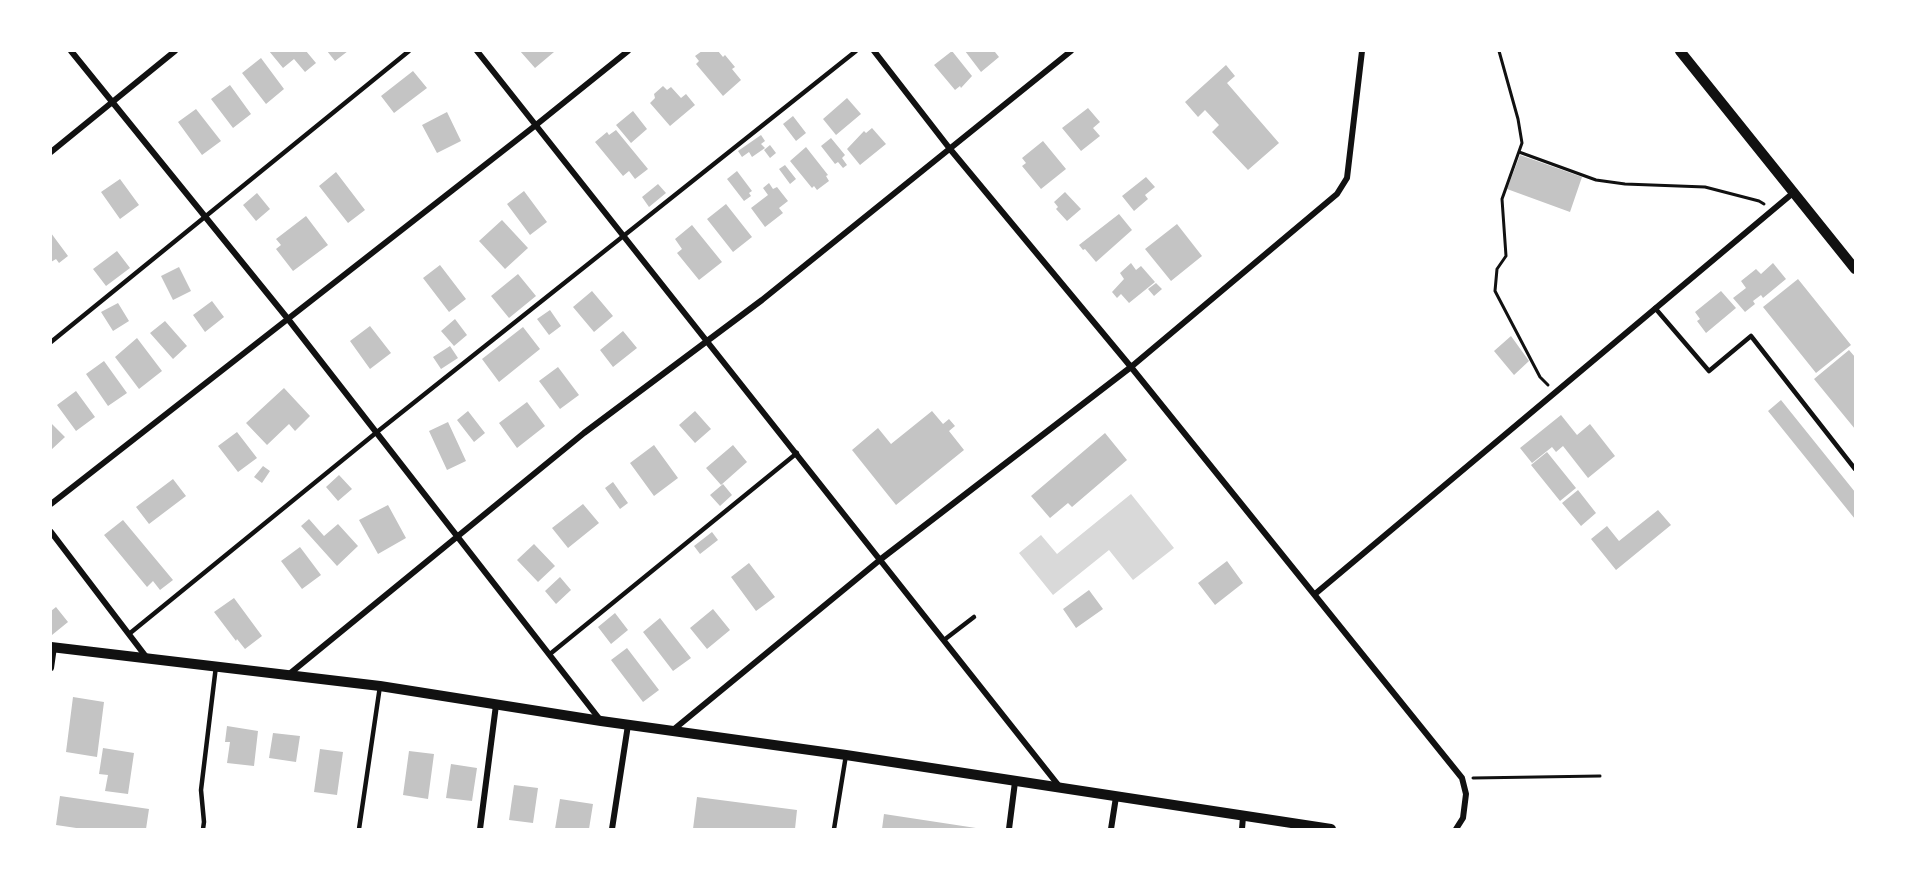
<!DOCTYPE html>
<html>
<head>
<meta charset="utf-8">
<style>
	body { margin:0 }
	#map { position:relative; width:1906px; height:880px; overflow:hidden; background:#fff; font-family:"Times New Roman",serif }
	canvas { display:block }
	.frame { position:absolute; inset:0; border:52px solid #fff; pointer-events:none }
</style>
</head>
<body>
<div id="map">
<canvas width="1906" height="880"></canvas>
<div class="frame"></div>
</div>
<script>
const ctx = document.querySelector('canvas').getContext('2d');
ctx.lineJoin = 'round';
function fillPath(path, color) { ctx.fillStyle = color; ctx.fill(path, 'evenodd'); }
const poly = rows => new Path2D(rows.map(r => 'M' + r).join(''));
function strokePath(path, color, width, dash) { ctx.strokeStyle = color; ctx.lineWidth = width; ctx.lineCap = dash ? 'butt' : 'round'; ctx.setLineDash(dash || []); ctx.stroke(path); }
fillPath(poly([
	[1131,494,1174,548,1133,580,1109,550,1053,595,1019,553,1041,535,1057,554]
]), '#d9d9d9');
fillPath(poly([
	[269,51,306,51,316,63,305,72,294,59,283,68],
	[327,51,348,51,335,61],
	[520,51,553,51,554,52,535,68],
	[702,51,718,51,723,57,725,55,735,67,732,69,741,80,723,96,696,64,699,61,695,56],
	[952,51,972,76,961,88,960,86,955,90,934,65],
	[965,51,997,51,995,52,999,57,981,72],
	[261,58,284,89,266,104,242,73],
	[1226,65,1235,76,1227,83,1279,143,1248,170,1212,132,1219,125,1205,110,1198,117,1185,102],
	[413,71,427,88,394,113,381,96],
	[230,85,251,114,233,128,211,99],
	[663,86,667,90,671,87,681,98,686,94,695,105,670,126,650,103,655,98,654,94],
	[847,98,861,114,836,135,823,119],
	[1088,108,1100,122,1093,128,1100,136,1081,151,1062,128],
	[196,109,221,141,202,155,178,122],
	[633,111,647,129,631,143,616,125],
	[447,112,461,141,437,153,422,125],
	[793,116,806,133,796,141,783,124],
	[872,128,886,144,860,165,847,149,864,131,866,133],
	[616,130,648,169,635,179,629,171,623,176,595,142,607,132,609,135],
	[761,135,765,141,761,144,765,148,752,157,749,152,742,157,738,151],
	[831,138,845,155,842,158,847,165,843,168,838,162,835,164,821,146],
	[1043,141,1066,169,1041,189,1022,166,1026,163,1022,158],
	[770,145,776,153,770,158,764,150],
	[806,147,828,175,826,176,829,181,817,190,814,186,812,188,790,161],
	[1520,155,1582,177,1570,212,1507,189],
	[785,165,796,179,790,184,779,169],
	[737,171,752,191,749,193,751,196,744,201,727,179],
	[336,172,365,210,348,223,319,186],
	[1146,177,1155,187,1145,195,1148,199,1134,211,1122,196],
	[120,179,139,205,120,219,101,192],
	[769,183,773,189,777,187,788,201,779,208,783,213,765,227,751,208,768,195,763,188],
	[658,184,666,193,649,207,642,197],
	[524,191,547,222,530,235,507,204],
	[1065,192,1081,209,1067,221,1056,209,1058,207,1054,202],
	[257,193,270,209,256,221,243,205],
	[726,204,752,237,733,252,707,219],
	[1119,214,1132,230,1096,262,1085,249,1083,250,1079,245],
	[306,216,328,245,293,271,276,249,281,245,276,239],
	[502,220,528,248,505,269,479,241],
	[1177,224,1202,256,1171,281,1145,249],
	[692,225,722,262,699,280,677,253,682,249,675,239],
	[51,233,68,256,59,263,56,259,51,262],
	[117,251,130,268,106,286,93,269],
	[1131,263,1136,270,1141,266,1155,282,1129,303,1121,294,1117,298,1112,292,1124,279,1120,273],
	[1773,263,1786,279,1763,298,1761,295,1753,301,1755,304,1745,312,1733,298,1746,288,1741,281,1756,269,1761,274],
	[440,265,466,299,449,312,423,278],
	[179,267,191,291,173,300,161,276],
	[518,274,536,296,509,318,491,296],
	[1798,279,1851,345,1816,373,1763,307],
	[1156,283,1162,289,1154,296,1148,289],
	[592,291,613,316,594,332,573,307],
	[1721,291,1736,308,1706,333,1697,321,1700,319,1695,312],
	[212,301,224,317,205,332,193,315],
	[118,303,129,321,113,331,101,312],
	[550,310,561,326,549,335,537,319],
	[455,319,467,335,454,346,441,331],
	[165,321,187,346,173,359,150,333],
	[370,326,391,353,370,369,350,341],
	[523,327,540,349,499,382,482,359],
	[623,331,637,348,613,367,600,350],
	[1511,336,1529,361,1514,375,1494,351],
	[137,338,162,371,139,389,115,357],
	[450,346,458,358,441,369,433,357],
	[1849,350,1855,357,1855,429,1814,379],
	[104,361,127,393,108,406,86,374],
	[558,367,579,395,560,409,539,381],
	[284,388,310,416,295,431,289,424,267,445,246,423],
	[76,391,95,417,76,431,57,405],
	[1781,400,1855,492,1855,519,1768,411],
	[527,402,545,426,517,448,499,423],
	[468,411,485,433,474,442,457,420],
	[695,411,711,429,695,443,679,425],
	[932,411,943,424,949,419,955,426,949,431,964,450,896,505,852,450,878,428,891,444],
	[1561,415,1577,435,1590,424,1615,456,1588,478,1563,446,1556,452,1552,447,1532,463,1520,448],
	[448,422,466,461,447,470,429,431],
	[51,423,65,437,51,450],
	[237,432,257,458,238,472,218,446],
	[1105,433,1127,460,1072,507,1068,503,1050,518,1031,496],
	[654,445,678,478,654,496,630,463],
	[733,445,747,462,721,485,706,468],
	[1547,452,1576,488,1560,501,1531,465],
	[263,466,270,471,262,483,254,477],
	[339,475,352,489,338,501,326,487],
	[173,479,186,496,149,524,136,507],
	[613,482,628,503,620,509,605,488],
	[723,484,732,495,720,506,710,495],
	[1578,490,1596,513,1581,526,1562,503],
	[583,504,599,523,568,548,552,528],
	[388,505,406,538,378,554,359,520],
	[1658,510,1671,525,1616,570,1591,539,1607,526,1619,541],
	[309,519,324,536,338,524,358,546,337,566,301,526],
	[123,520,173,580,160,590,153,581,147,587,104,535],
	[712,532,718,540,700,554,694,546],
	[534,544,555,566,538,582,517,560],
	[300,547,321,575,302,589,281,561],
	[1227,561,1243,583,1215,605,1198,583],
	[749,563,775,597,756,611,731,577],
	[560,577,571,590,556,604,545,591],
	[1089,590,1103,609,1076,628,1063,609],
	[234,598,262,636,245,649,237,639,236,641,214,612],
	[56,607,68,622,52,635,51,611],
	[713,609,730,630,707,649,690,628],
	[615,613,628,630,611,644,598,627],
	[660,618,691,658,673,671,643,632],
	[627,648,659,690,643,702,611,660],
	[73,697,104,702,97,757,66,752],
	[227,726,258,731,254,766,227,763,230,742,225,742],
	[273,733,300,736,296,762,269,758],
	[103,748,134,753,128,794,105,791,108,775,99,774],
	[320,749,343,752,337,795,314,792],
	[409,751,434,754,428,799,403,795],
	[451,764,477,768,472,801,446,798],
	[514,785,538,788,533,823,509,820],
	[60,796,149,809,146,829,83,829,56,825],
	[697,797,797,810,795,829,693,829],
	[560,799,593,804,589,829,555,829],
	[884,814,976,828,976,829,882,829]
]), '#c4c4c4');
strokePath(poly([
	[1499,51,1518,119,1522,143,1502,199,1506,256,1497,269,1495,291,1540,377,1548,385],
	[1519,152,1596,180,1625,184,1705,187,1759,201,1764,204],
	[1473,778,1600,776]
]), '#111', 3);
strokePath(poly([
	[1655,308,1709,371,1751,336,1855,469],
	[51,342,409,51],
	[129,634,377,432,856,51],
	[944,640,974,617],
	[550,654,797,453],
	[203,829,204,822,201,790,216,666],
	[359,829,380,686],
	[834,829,846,755]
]), '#111', 4.5);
strokePath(poly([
	[71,51,288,319,601,721],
	[477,51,1059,786],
	[874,51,950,149,1131,367,1462,778,1466,794,1463,818,1456,829],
	[51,152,175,51],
	[51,504,536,125,628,51],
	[51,532,147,658],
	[1315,594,1793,193],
	[51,668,54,647],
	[288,675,584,433,762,300,1071,51],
	[673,730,881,559,1131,367,1337,194,1347,178,1362,51],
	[480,829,496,705],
	[612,829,628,725],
	[1009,829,1015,782],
	[1111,829,1116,797],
	[1242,829,1243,817]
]), '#111', 6);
strokePath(poly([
	[1680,51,1855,269],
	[51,647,380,686,601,721,846,755,1331,829]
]), '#111', 10);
</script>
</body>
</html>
